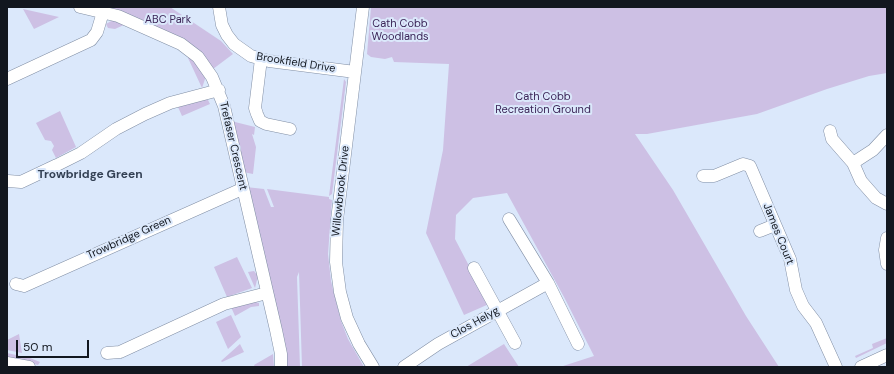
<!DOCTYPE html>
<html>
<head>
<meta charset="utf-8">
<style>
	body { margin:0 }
	#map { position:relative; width:894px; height:374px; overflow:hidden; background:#dbe8fb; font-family:"DM Sans",sans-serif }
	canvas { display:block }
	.frame { position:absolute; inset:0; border:8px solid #12171f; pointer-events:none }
	.scale { position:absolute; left:16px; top:340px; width:73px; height:18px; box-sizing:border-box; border:2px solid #12171f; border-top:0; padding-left:5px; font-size:12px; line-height:14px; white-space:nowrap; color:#12171f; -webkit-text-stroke:3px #dbe8fb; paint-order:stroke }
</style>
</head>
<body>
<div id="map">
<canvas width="894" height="374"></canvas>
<div class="frame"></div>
<div class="scale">50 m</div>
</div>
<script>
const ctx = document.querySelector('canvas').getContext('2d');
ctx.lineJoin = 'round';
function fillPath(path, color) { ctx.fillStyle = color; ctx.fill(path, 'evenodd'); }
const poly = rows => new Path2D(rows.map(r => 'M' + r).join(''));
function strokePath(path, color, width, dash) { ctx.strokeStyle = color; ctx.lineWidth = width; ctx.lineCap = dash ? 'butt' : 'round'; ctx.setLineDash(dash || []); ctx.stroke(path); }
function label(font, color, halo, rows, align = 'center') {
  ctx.font = font + ' "DM Sans",sans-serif'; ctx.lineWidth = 4; ctx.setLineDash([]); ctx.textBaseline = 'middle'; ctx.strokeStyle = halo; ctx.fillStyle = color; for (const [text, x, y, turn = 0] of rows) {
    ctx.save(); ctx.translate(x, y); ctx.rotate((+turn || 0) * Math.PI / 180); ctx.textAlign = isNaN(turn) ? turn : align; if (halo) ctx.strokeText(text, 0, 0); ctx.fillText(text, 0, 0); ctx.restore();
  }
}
fillPath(poly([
	[95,7,170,7,221,41,233,54,213,69,208,63],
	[371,7,887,7,887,73,869,76,827,89,757,114,647,134,635,134,673,190,746,316,779,367,560,367,594,356,564,297,507,193,473,198,456,215,455,239,489,304,464,315,426,233,443,150,449,64,394,62,392,57,385,59,371,57,367,54],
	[23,9,59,17,34,29],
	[113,20,126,24,115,29,108,28,106,24],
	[191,56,206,76,202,88,188,58],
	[344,79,346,82,332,194,329,196],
	[207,98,210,104,182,116,178,107,179,105],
	[60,111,76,147,56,158,52,150,54,146,51,141,45,140,36,123],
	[231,121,255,127,254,135,252,134,256,147,253,174,243,172],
	[246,187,264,189,271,207,274,207,267,189,329,197,329,199,332,200,328,254,331,281,341,321,348,339,364,367,302,367,299,272,297,277,300,367,284,367],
	[237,257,252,288,227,297,214,267],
	[254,271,258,276,255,288,248,272],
	[255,302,259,303,259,306,251,307,235,316,231,307],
	[231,315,241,337,228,349,216,322],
	[19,334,22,353,7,350,7,340],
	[887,338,887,343,856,358,855,356,873,348,872,344],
	[240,344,244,352,222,362,221,361],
	[504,344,519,367,466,367],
	[7,353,30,358,40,362,38,365,7,357],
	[273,354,274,367,255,367,254,365]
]), '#cdc0e4');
const minor = poly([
	[80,7,118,16,181,44,198,57,212,77,224,106,276,330,281,354,281,367],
	[219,7,222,25,227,35,234,44,251,56,269,61,355,72],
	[363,7,337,220,336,262,340,292,347,318,359,344,373,367],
	[261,59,255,108,257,114,260,121,266,124,290,129],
	[7,79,91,40,97,32,103,12],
	[830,131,832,139,853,163,861,181,876,198,887,204],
	[853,163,873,150,887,135],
	[703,176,714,176,743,164,750,166,790,259,796,290,803,306,816,323,836,367],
	[8,181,21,182,57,165,81,153,116,129,145,114,170,103,219,90],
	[509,219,548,283,578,344],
	[760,231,775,225],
	[887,238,885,250,887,264],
	[474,268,515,343],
	[16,284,24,286,242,189],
	[107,353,120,352,224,304,267,293],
	[7,363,29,367],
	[404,367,438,344,548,283],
	[861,367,887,355]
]);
strokePath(minor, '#808ea4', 13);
strokePath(minor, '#fff', 12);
label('11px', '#3c2658', '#dbe8fb', [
	["ABC Park",168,20],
	["Cath Cobb",400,24],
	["Woodlands",400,37],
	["Cath Cobb",543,97],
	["Recreation Ground",543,110]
]);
label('11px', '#12171f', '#dbe8fb', [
	["Brookfield Drive",296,63,9],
	["Trefaser Crescent",233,146,77],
	["Willowbrook Drive",341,191,-84],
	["James Court",778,234,68],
	["Trowbridge Green",129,238,-24],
	["Clos Helyg",475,323,-29]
]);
label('bold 12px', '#344154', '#dbe8fb', [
	["Trowbridge Green",90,175]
]);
</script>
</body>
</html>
